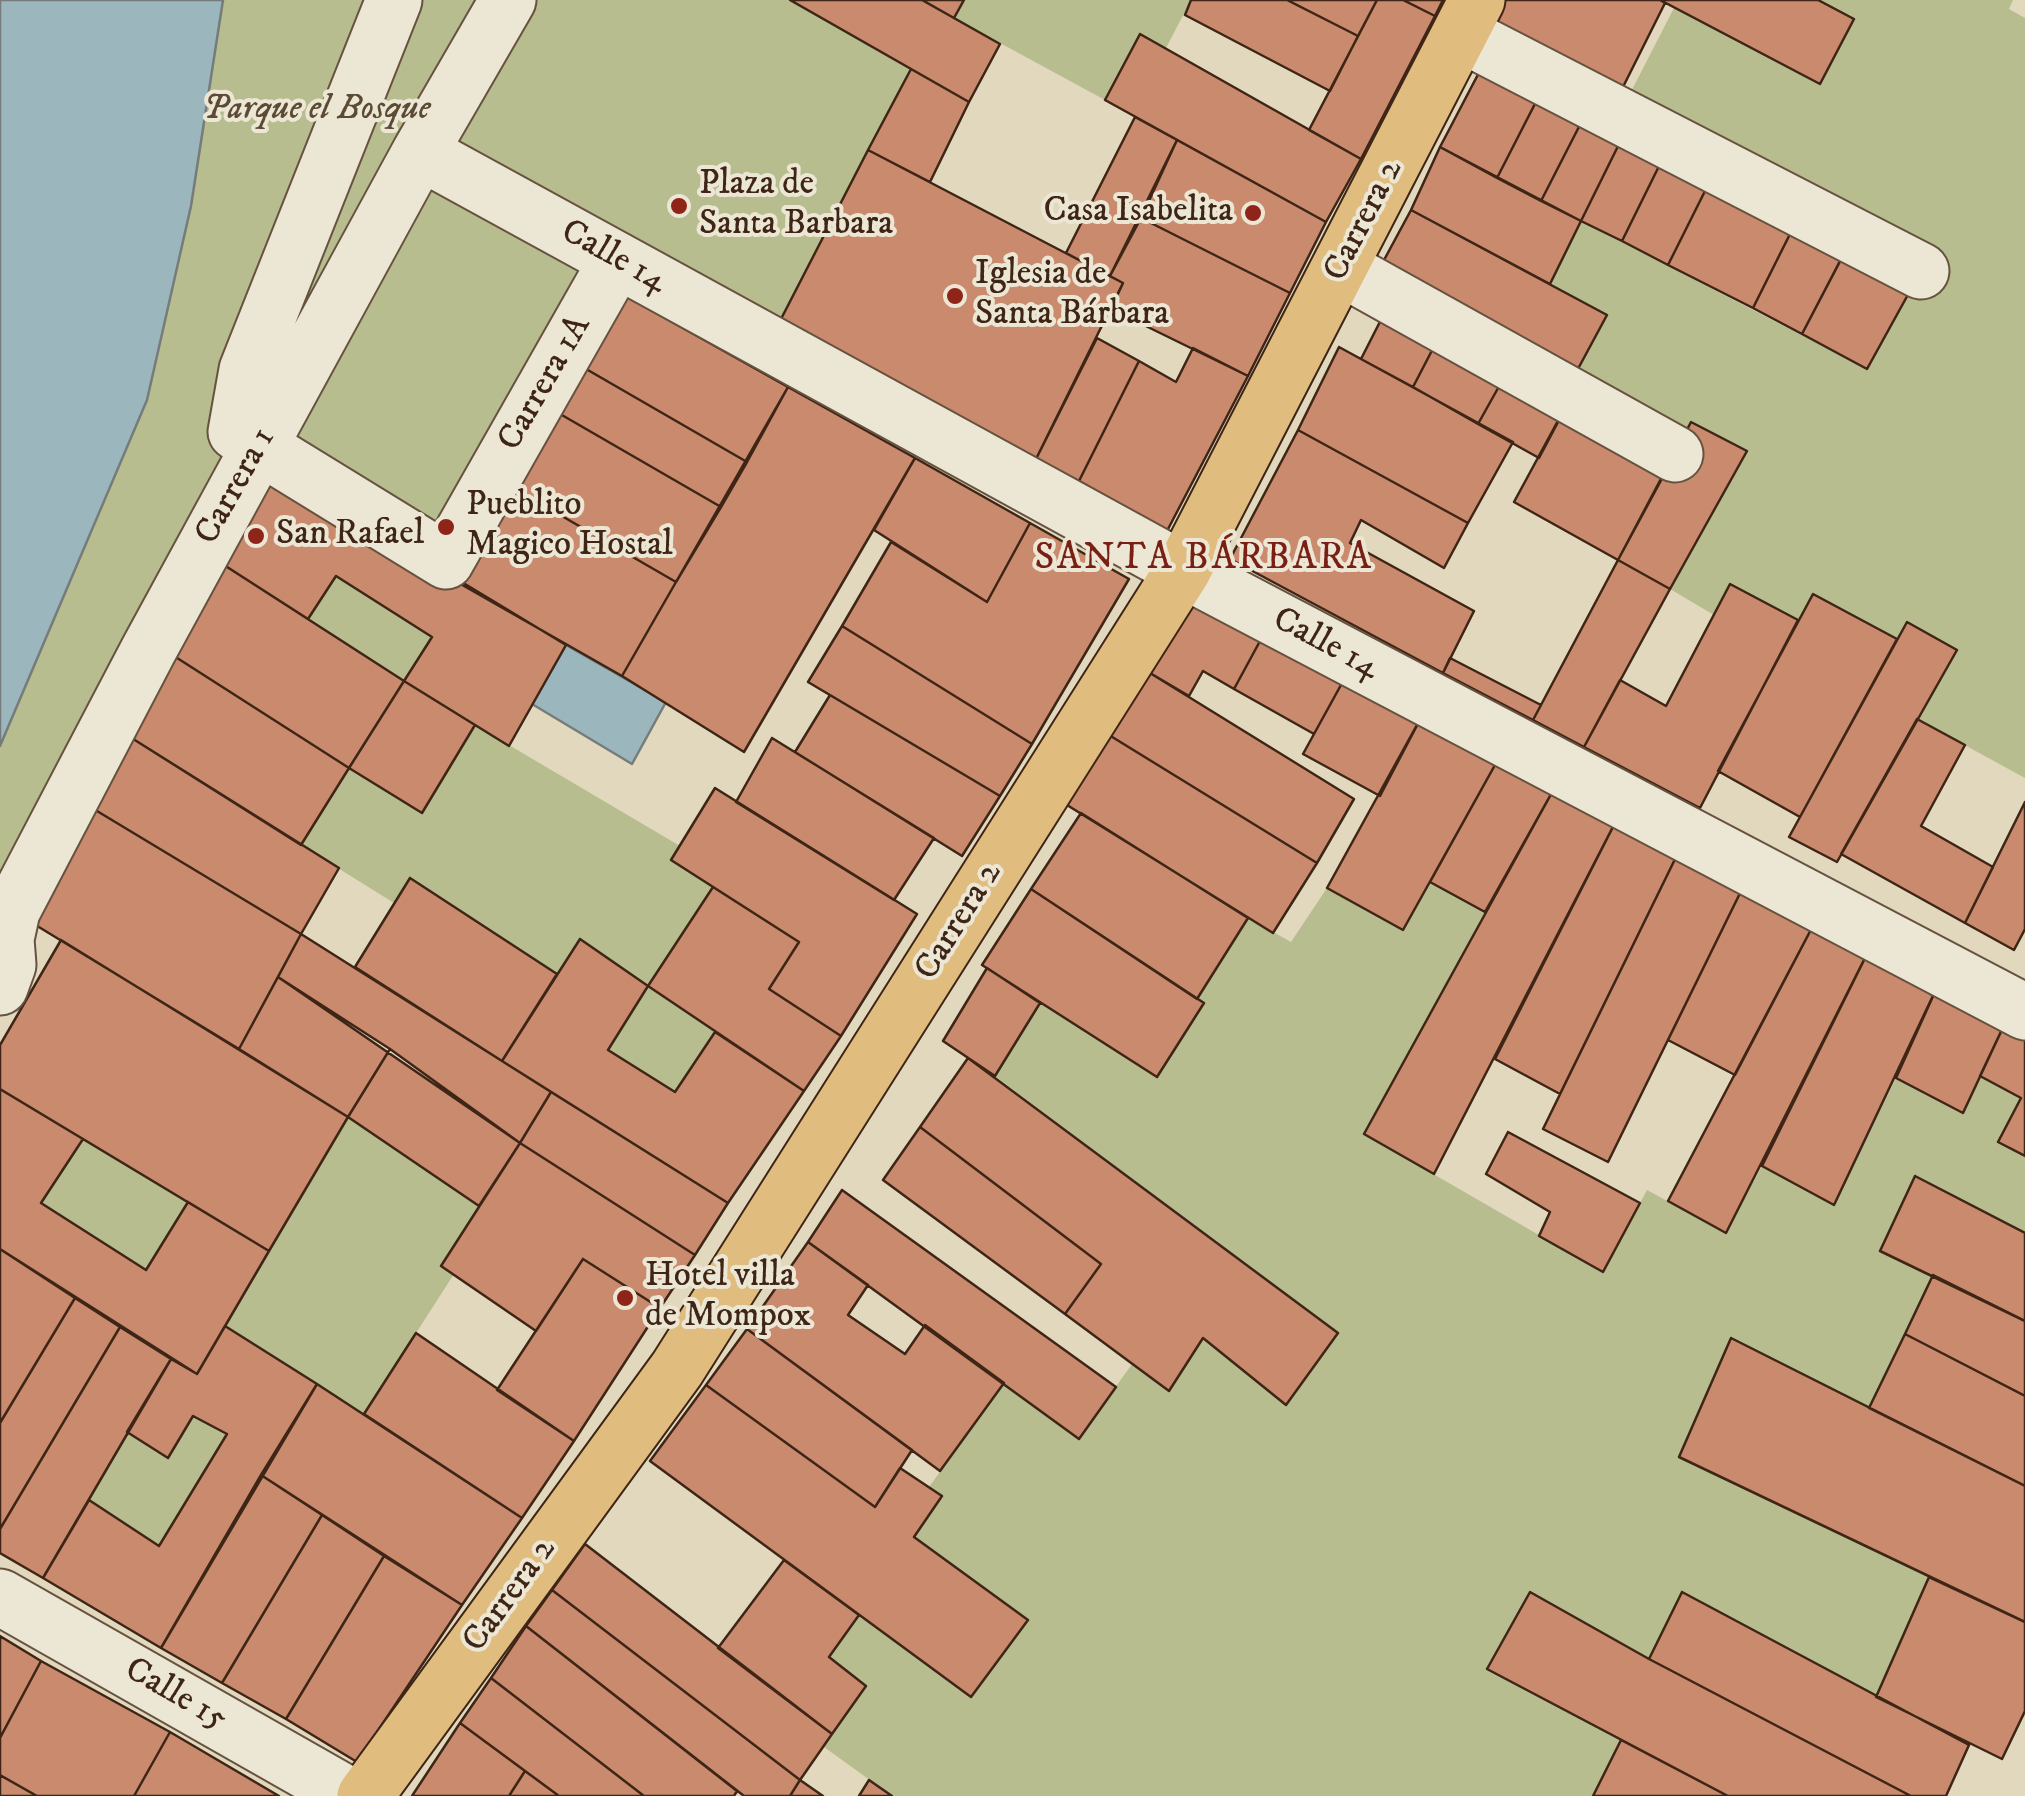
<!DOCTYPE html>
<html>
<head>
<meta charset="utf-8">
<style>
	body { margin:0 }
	canvas { display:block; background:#e1d8bd }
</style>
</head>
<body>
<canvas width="2025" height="1796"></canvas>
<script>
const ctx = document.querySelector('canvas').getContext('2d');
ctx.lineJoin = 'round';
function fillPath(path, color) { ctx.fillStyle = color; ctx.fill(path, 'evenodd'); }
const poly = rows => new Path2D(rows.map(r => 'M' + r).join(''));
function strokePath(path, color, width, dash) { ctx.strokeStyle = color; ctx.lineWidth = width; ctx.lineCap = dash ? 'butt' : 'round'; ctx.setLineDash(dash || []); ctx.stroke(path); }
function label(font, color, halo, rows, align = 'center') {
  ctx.font = font + ' "IM FELL DW Pica",serif'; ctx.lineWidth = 8; ctx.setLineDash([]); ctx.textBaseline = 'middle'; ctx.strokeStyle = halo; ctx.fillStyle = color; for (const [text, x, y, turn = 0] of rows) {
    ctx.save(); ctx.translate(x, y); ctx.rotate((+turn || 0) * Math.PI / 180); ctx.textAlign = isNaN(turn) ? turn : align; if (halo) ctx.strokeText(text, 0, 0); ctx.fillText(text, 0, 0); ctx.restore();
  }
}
fillPath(poly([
	[223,0,790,0,911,69,769,342,617,260,446,561,260,448,0,987,0,746,147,400],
	[964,0,1191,0,1166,48,1140,34,1105,100,954,18],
	[1818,0,2013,0,2009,9,2025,18,2025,778,1917,719,1956,650,1908,622,1897,639,1813,594,1798,620,1730,584,1714,615,1670,589,1747,451,1692,422,1682,440,1572,380,1607,315,1550,284,1581,221,1867,369,1921,272,1619,115,1674,8,1819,83,1854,20],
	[336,576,432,637,404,681,308,619],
	[475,725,680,846,672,861,713,887,648,986,715,1032,675,1092,608,1050,648,986,580,939,557,974,410,879,394,903,301,845,349,768,422,813],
	[1430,882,1485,912,1364,1134,1603,1272,1647,1190,1726,1233,1762,1166,1834,1205,1896,1078,1963,1113,1980,1076,2021,1098,1998,1141,2025,1156,2025,1233,1915,1176,1880,1251,1933,1275,1869,1408,1731,1339,1679,1456,1929,1577,1876,1697,1649,1659,1530,1593,1621,1740,1595,1796,892,1796,824,1747,866,1687,829,1657,859,1615,971,1697,1027,1621,914,1537,942,1497,929,1487,1004,1383,1079,1438,1132,1364,1169,1391,1203,1338,1286,1405,1338,1333,995,1076,1040,1003,1157,1076,1204,1004,1197,999,1248,918,1291,942,1327,888,1403,929],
	[348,1117,479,1206,441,1265,454,1274,364,1414,225,1326],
	[83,1139,188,1202,146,1270,41,1203],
	[193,1416,227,1434,159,1546,89,1500,127,1432,168,1457]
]), '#b7bd8e');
const water = poly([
	[0,0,223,0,191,206,147,400,0,746,0,0],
	[566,645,666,702,632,764,532,704,566,645]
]);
fillPath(water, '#9bb6bd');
strokePath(water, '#767c7a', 2.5);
const building = poly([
	[790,0,922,0,1000,44,969,102,790,0],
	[922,0,964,0,954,18,922,0],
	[1191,0,1287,0,1358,36,1330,91,1185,15,1191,0],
	[1287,0,1377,0,1358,36,1287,0],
	[1377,0,1403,0,1435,16,1361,159,1309,130,1377,0],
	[1403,0,1443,0,1435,16,1403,0],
	[1504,0,1660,0,1665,3,1617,99,1488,34,1504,0],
	[1660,0,1818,0,1854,19,1820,84,1660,0],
	[1140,34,1361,159,1326,222,1105,100,1140,34],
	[1484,63,1541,92,1497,178,1440,147,1484,63],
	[911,69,969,102,930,182,868,150,911,69],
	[1541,92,1585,115,1541,201,1497,178,1541,92],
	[1585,115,1623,136,1581,221,1541,201,1585,115],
	[1135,117,1177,140,1110,276,1066,253,1135,117],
	[1623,136,1664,156,1622,241,1581,221,1623,136],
	[1177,140,1326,222,1290,293,1141,218,1177,140],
	[1440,147,1581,221,1550,284,1411,210,1440,147],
	[868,150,1123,283,1036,459,781,319,868,150],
	[1664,156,1711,179,1668,265,1622,241,1664,156],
	[1711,179,1795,224,1753,308,1668,265,1711,179],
	[1411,210,1607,315,1572,380,1377,273,1411,210],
	[1141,218,1290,293,1248,376,1111,309,1123,283,1110,276,1141,218],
	[1795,224,1846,250,1802,334,1753,308,1795,224],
	[1853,236,1921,271,1867,369,1802,334,1853,236],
	[617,291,788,387,747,462,574,362,617,291],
	[1388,306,1440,335,1413,387,1361,359,1388,306],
	[1440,335,1507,372,1478,424,1413,387,1440,335],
	[1097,338,1139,361,1079,481,1036,459,1097,338],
	[1339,347,1513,442,1468,523,1298,430,1339,347],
	[1193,348,1248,376,1167,531,1079,481,1139,361,1176,382,1193,348],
	[574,362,747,462,721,507,548,407,574,362],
	[1507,372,1567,405,1539,458,1478,424,1507,372],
	[788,387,915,458,744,752,622,676,788,387],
	[548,407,721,507,676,582,503,482,548,407],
	[1560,417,1665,473,1618,560,1514,502,1560,417],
	[1691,422,1747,451,1670,589,1618,560,1691,422],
	[1298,430,1468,523,1444,568,1361,520,1350,543,1474,611,1443,673,1230,559,1298,430],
	[915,458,1030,523,987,602,874,530,915,458],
	[278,471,566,645,509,746,404,681,432,637,336,576,308,619,224,565,278,471],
	[503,482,676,582,622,676,450,578,503,482],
	[1030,523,1129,579,1032,744,842,626,891,542,987,602,1030,523],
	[1618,560,1670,589,1584,747,1533,720,1618,560],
	[224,565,404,681,349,768,174,656,224,565],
	[1730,584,1798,620,1700,808,1584,747,1620,680,1666,706,1730,584],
	[1193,590,1266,630,1234,689,1203,671,1189,696,1150,673,1193,590],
	[1813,594,1897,639,1800,817,1718,771,1813,594],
	[1907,622,1957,650,1837,862,1789,837,1907,622],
	[842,626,1032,744,1000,796,808,682,842,626],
	[1266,630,1347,674,1314,734,1234,689,1266,630],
	[174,656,349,768,301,845,130,737,174,656],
	[1450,658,1541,705,1533,720,1443,673,1450,658],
	[1150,673,1354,799,1317,863,1109,735,1150,673],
	[1347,674,1423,714,1380,796,1303,754,1347,674],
	[404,681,475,725,422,813,349,768,404,681],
	[830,695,1000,796,962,856,795,752,830,695],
	[1423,714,1500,756,1403,930,1327,888,1423,714],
	[1917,719,1965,745,1921,826,1993,867,1965,923,1841,854,1917,719],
	[1109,735,1317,863,1273,933,1067,805,1109,735],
	[130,737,339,868,301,934,92,808,130,737],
	[772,738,934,838,894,900,736,802,772,738],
	[1500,756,1555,787,1485,912,1430,882,1500,756],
	[1555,787,1617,819,1434,1174,1364,1134,1555,787],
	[715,788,917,914,841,1036,769,989,799,942,671,860,715,788],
	[2025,802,2025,929,2014,950,1965,923,2025,802],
	[92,808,301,934,239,1049,29,921,92,808],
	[1081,813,1248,918,1197,999,1031,889,1081,813],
	[1617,819,1679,851,1560,1094,1495,1059,1617,819],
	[1679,851,1745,883,1608,1162,1543,1129,1679,851],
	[410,878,557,974,502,1061,355,967,410,878],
	[1745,883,1816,920,1735,1075,1668,1040,1745,883],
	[713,887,799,942,769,989,841,1036,804,1091,648,986,713,887],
	[1031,889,1204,1003,1157,1077,982,965,1031,889],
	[1816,920,1869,950,1726,1233,1668,1201,1816,920],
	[301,934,551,1092,520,1143,278,977,301,934],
	[580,939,648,986,608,1050,675,1092,715,1032,804,1091,728,1203,502,1061,580,939],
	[61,940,348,1117,269,1251,0,1089,0,1045,61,940],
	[1869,950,1939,983,1834,1205,1762,1166,1869,950],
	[987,968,1040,1003,995,1076,943,1041,987,968],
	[278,977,390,1049,348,1117,239,1049,278,977],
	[1939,983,2006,1021,1963,1113,1896,1078,1939,983],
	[2006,1021,2025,1030,2025,1156,1998,1142,2021,1098,1980,1076,2006,1021],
	[390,1049,520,1143,479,1206,348,1117,390,1049],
	[968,1058,1338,1333,1286,1405,1203,1338,1169,1391,1065,1314,1101,1264,920,1127,968,1058],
	[0,1089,83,1139,41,1203,146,1270,188,1202,269,1251,197,1374,0,1249,0,1089],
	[551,1092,728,1203,695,1255,520,1143,551,1092],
	[920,1127,1101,1264,1065,1314,883,1180,920,1127],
	[1508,1132,1640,1203,1603,1272,1539,1236,1550,1212,1486,1174,1508,1132],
	[520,1143,695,1255,660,1308,583,1259,536,1331,441,1266,520,1143],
	[1915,1176,2025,1233,2025,1321,1880,1251,1915,1176],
	[842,1190,1116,1387,1079,1439,808,1242,842,1190],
	[808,1242,868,1285,848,1315,905,1354,925,1325,1004,1383,940,1471,747,1329,808,1242],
	[0,1249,75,1298,0,1423,0,1249],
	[583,1259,660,1308,574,1441,497,1390,583,1259],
	[1933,1275,2025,1321,2025,1396,1905,1334,1933,1275],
	[75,1298,120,1327,0,1529,0,1423,75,1298],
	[225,1326,317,1384,161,1648,43,1578,89,1500,159,1546,227,1434,193,1416,168,1458,127,1432,171,1359,197,1374,225,1326],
	[120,1327,171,1359,43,1578,0,1553,0,1529,120,1327],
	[747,1329,912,1450,875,1507,706,1385,747,1329],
	[416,1333,574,1441,522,1518,364,1414,416,1333],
	[1905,1334,2025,1396,2025,1486,1869,1408,1905,1334],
	[1731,1338,2025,1486,2025,1622,1679,1457,1731,1338],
	[317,1384,522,1518,462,1605,261,1475,317,1384],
	[706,1385,875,1507,900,1468,942,1496,914,1537,1028,1620,971,1697,650,1461,706,1385],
	[261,1475,322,1515,222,1683,161,1648,261,1475],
	[322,1515,384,1556,286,1719,222,1683,322,1515],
	[585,1544,832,1734,800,1780,552,1590,585,1544],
	[384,1556,462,1605,357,1762,286,1719,384,1556],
	[784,1560,859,1615,829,1657,866,1686,832,1734,718,1648,784,1560],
	[1929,1577,2025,1622,2025,1711,2002,1759,1876,1697,1929,1577],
	[552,1590,800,1780,790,1796,744,1796,526,1626,552,1590],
	[1530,1592,1649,1659,1911,1796,1728,1796,1487,1669,1530,1592],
	[1682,1592,1969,1745,1946,1796,1911,1796,1649,1659,1682,1592],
	[526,1626,737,1791,734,1796,644,1796,491,1678,526,1626],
	[0,1636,41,1661,0,1738,0,1636],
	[41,1661,170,1732,134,1796,37,1796,0,1775,0,1738,41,1661],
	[491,1678,644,1796,559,1796,460,1723,491,1678],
	[460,1723,525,1771,509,1796,412,1796,460,1723],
	[170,1732,279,1796,134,1796,170,1732],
	[1621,1740,1728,1796,1593,1796,1621,1740],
	[525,1771,559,1796,509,1796,525,1771],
	[0,1775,37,1796,0,1796,0,1775],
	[800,1780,823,1796,790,1796,800,1780],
	[869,1780,892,1796,859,1796,869,1780]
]);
fillPath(building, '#ca8a6e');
strokePath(building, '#3e2516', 2.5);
const minor = poly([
	[394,0,247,370,236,432,446,561,617,260],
	[1461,34,1921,271],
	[420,152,1183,570,2025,1012],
	[1341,268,1675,454],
	[0,987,8,965,6,939,12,911,148,651,420,152,508,0],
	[0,1597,350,1796]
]);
const major = poly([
	[365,1796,677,1369,1183,570,1477,0]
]);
strokePath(minor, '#675240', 59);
strokePath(major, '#3e2516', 59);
strokePath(minor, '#ece6d4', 55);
strokePath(major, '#e0bc7e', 55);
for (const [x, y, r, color] of [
	[679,206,10,"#8f2418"],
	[1253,213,10,"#8f2418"],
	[955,296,10,"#8f2418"],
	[446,527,10,"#8f2418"],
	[256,536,10,"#8f2418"],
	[625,1298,10,"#8f2418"]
]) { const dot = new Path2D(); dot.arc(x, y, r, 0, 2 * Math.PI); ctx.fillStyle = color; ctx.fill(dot); strokePath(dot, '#ece6d4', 4); }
label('italic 35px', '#5c4b34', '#ece6d4', [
	["Parque el Bosque",317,111]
]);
label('35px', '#3e2516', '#ece6d4', [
	["Plaza de",699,186],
	["Santa Barbara",699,226],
	["Casa Isabelita",1233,213,"right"],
	["Iglesia de",975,276],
	["Santa Bárbara",975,316],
	["Pueblito",466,507],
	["Magico Hostal",466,547],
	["San Rafael",276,536],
	["Hotel villa",645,1278],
	["de Mompox",645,1318]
], 'left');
label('35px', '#3e2516', '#ece6d4', [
	["Carrera 2",1365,221,-63],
	["Calle 14",613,258,29],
	["Carrera 1A",546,384,-60],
	["Carrera 1",237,487,-61],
	["Calle 14",1325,645,28],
	["Carrera 2",960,922,-58],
	["Carrera 2",511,1596,-54],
	["Calle 15",175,1696,30]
]);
ctx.letterSpacing = '2.5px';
label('38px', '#7a1f14', '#ece6d4', [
	["SANTA BÁRBARA",1204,560]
]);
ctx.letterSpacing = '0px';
</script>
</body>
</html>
